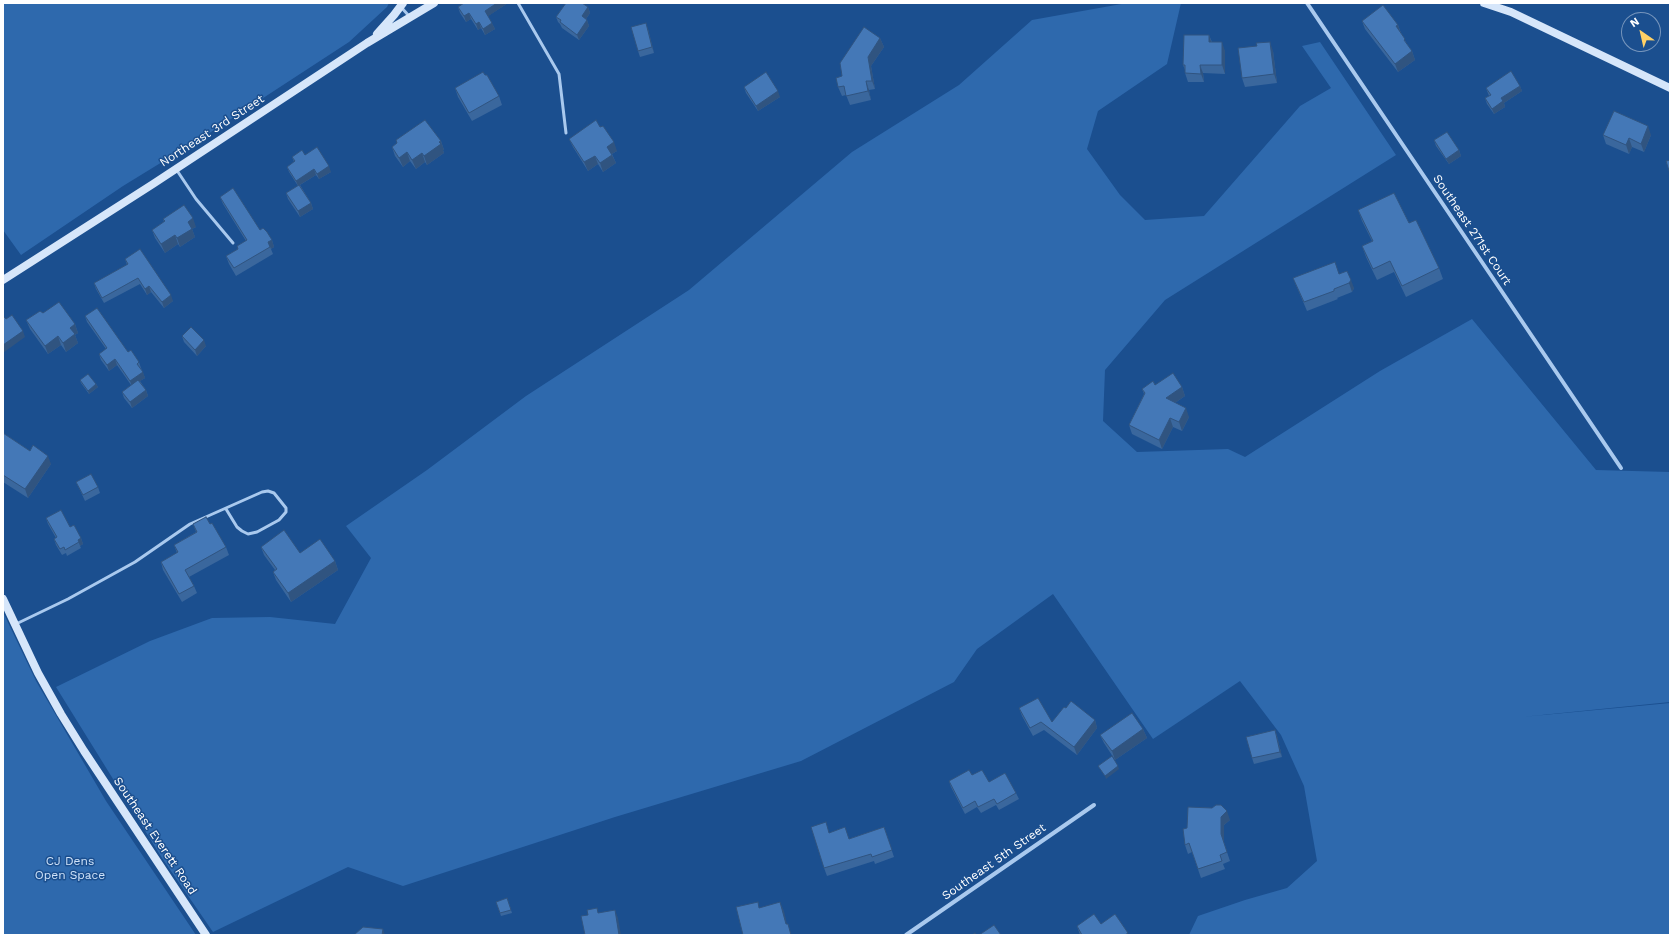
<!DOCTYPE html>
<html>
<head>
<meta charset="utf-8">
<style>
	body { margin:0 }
	#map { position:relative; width:1673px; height:938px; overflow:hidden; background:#1b4f8f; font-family:"Work Sans",sans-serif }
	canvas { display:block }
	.frame { position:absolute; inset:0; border:4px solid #fff; pointer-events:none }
	.north { position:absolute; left:1621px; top:12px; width:40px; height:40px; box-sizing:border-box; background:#1b4f8f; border:1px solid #7695bc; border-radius:50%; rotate:326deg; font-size:11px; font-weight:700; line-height:16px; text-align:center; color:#fff }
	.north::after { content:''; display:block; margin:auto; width:14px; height:18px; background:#ffd166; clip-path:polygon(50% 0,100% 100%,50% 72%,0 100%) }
</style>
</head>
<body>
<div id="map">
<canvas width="1673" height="938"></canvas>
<div class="frame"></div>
<div class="north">N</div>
</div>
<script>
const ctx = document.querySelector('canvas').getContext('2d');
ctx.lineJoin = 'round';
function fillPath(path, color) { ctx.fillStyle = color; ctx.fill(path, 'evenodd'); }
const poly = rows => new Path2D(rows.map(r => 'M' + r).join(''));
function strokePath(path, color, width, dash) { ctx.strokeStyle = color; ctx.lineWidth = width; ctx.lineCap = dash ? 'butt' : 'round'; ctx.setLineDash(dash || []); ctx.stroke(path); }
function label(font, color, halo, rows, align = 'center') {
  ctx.font = font + ' "Work Sans",sans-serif'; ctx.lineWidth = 3; ctx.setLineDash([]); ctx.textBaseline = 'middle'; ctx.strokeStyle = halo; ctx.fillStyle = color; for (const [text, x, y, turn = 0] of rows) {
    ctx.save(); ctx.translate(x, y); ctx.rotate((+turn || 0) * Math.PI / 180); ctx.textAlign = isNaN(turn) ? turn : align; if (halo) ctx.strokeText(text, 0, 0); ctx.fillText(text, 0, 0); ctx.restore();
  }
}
fillPath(poly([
	[3,3,389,3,387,7,349,42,211,132,123,186,21,255,3,230],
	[1127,3,1181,3,1167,64,1098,111,1087,149,1120,195,1145,220,1204,216,1300,106,1331,88,1302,46,1320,42,1396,155,1165,300,1105,370,1103,421,1137,452,1228,449,1245,457,1380,371,1472,319,1596,470,1670,472,1670,702,1522,717,1670,703,1670,935,1189,935,1198,916,1245,900,1287,888,1317,861,1304,786,1281,735,1240,681,1153,739,1053,594,977,649,954,682,801,761,615,817,403,886,348,867,213,932,162,858,56,687,150,641,212,618,270,617,335,624,371,558,346,526,427,470,526,396,689,290,852,152,959,85,1032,20],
	[3,612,36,681,106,801,196,935,3,935]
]), '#2e69ad');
strokePath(poly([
	[518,3,559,74,566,133],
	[401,7,409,16],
	[176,169,196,199,233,243],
	[16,624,68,599,135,562,190,524,262,492,268,491,274,493,286,508,286,512,279,520,257,532,248,534,242,531,237,527,226,509]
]), '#a9c9ee', 3);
strokePath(poly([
	[1307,3,1621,468],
	[906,935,1094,805]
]), '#a9c9ee', 4);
strokePath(poly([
	[1484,3,1511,12,1670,88],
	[377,34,394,15,403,3],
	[3,280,153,184,367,43,434,3],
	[3,599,38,673,61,714,84,751,206,935]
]), '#d6e6fa', 8);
fillPath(poly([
	[464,3,508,3,488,16,495,29,485,35,481,28,478,30,471,19,466,22,460,13,458,7],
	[588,7,590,13,586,19,587,20,589,26,579,40,562,28,560,24,558,22,556,17],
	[1362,21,1398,25,1401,33,1408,46,1412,51,1415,60,1398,72,1365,29],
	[648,29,654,53,640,57,638,51],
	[1209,35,1212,42,1225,51,1225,74,1203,73,1204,82,1188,82,1185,73,1185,70,1183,65],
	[880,38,884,47,871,66,875,89,869,90,871,100,850,105,846,95,842,96,838,87,842,76],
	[1273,51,1277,83,1245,87,1242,78],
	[1520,86,1522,91,1504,103,1505,107,1494,114,1487,104,1485,98,1489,96,1486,88],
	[744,87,780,97,758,111,746,93],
	[455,88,499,96,502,105,472,121,458,97],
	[1603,135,1651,135,1644,152,1632,147,1629,154,1606,144],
	[569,139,617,151,612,154,616,163,603,172,598,164,588,171,573,147],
	[396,140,441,141,444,150,443,150,444,153,427,165,425,162,416,169,410,161,403,167,395,156,392,147,397,143],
	[1434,140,1459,150,1461,156,1449,164,1436,146],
	[305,155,331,172,319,179,316,175,300,185,311,203,313,209,300,217,288,199,286,193,298,186,289,172,287,167,294,162,292,157],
	[220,197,272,240,274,247,271,249,273,254,236,276,229,264,226,256,238,249,237,246,246,241,223,204],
	[1358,210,1409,223,1439,268,1443,279,1406,297,1394,272,1377,280,1366,257,1362,246,1372,241,1362,221],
	[163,219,196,227,192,229,195,237,180,247,178,244,165,253,155,238,152,230,164,222],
	[125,259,173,301,164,308,151,292,147,295,140,284,104,303,96,289,94,283,127,265],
	[1339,274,1354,288,1352,292,1337,298,1338,299,1307,311,1293,278],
	[43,313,75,324,78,333,75,335,78,343,66,352,61,345,48,354,30,329,26,320],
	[85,316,128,352,139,362,141,368,145,378,140,381,146,390,148,396,132,408,124,398,122,392,131,385,117,365,109,371,101,360,99,354,106,349,87,322],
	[182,336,206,346,197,356,184,342],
	[80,380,96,384,98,387,89,394,81,383],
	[1155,385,1182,387,1185,396,1175,403,1189,417,1182,431,1173,427,1162,449,1132,434,1129,425,1144,394,1142,389],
	[3,433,30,451,51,464,28,498,3,482],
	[76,482,98,487,100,493,85,501,79,488],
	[46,518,70,527,81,538,83,544,80,546,81,548,67,556,66,553,62,555,56,545,54,539,56,538,48,524],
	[193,524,210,524,226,547,229,555,189,577,194,586,197,593,182,602,163,570,161,562,177,553,174,545,196,532],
	[261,547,300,553,335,561,338,570,291,602,276,580,273,572,275,570,264,555],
	[1019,708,1052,722,1066,708,1095,720,1097,728,1077,755,1044,730,1033,736,1022,716],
	[1143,729,1147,738,1115,760,1104,743,1100,735],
	[1275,730,1277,736,1282,757,1254,764,1252,758],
	[972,775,1016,793,1019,799,999,810,996,805,981,813,977,807,965,814,951,787,949,781],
	[1230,820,1224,825,1224,843,1230,861,1223,864,1225,869,1201,878,1192,852,1188,854,1185,845,1187,828],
	[884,827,894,857,875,864,874,861,827,876,824,868,830,833,849,839],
	[507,898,512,913,501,916,496,902],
	[1101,924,1129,935,1080,935,1077,926]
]), '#3a679d');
fillPath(poly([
	[497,3,508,3,487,17,485,11],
	[588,7,590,13,584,22,582,16],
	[469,13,471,19,466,22,464,16],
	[587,20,589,26,579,40,577,35],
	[479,22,481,28,478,30,476,24],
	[492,23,495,29,485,35,483,29],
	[646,23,648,29,654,53,652,47],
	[1398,25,1401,34,1396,26],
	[1209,35,1212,44,1209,42],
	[880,38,884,47,871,66,875,89,872,81,868,57],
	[1222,42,1225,51,1225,74,1222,65],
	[1270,42,1273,51,1277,83,1274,74],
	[1412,51,1415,60,1398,72,1395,64],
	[1200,65,1203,73,1204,82,1201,74],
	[866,81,869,90,871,100,868,91],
	[1520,86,1522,91,1504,103,1505,107,1494,114,1492,109,1501,98],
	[778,91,780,97,758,111,756,106],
	[1648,126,1651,135,1644,152,1641,144],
	[1629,138,1632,147,1629,154,1626,145],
	[441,141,444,150,443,150,444,153,427,165,424,156],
	[614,142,617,151,610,155,607,147],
	[1459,150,1461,156,1449,164,1446,159],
	[407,152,410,161,403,167,399,158],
	[422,153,425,162,416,169,412,160],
	[612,155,616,163,603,172,600,163],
	[595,156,598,164,588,171,584,162],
	[329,166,331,172,319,179,317,174],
	[314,169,316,175,298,186,296,181],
	[311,203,313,209,300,217,298,211],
	[193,218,196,227,192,229,195,237,180,247,177,238,188,222],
	[175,235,178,244,165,253,161,244],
	[272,240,274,247,271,249,268,242],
	[1351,280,1354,288,1352,292,1349,283],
	[149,286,151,292,147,295,145,289],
	[171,295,173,301,164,308,162,302],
	[75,324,78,333,75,335,78,343,66,352,63,343,70,328],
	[23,331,25,337,3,353,3,345],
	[58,336,61,345,48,354,45,346],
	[204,340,206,346,197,356,195,350],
	[115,359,117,365,109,371,107,365],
	[143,372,145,378,132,386,130,381],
	[96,384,98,387,89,394,88,391],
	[1182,387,1185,396,1169,407,1166,398],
	[146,390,148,396,132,408,130,402],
	[1186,408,1189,417,1182,431,1179,422],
	[1170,418,1173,427,1162,449,1159,440],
	[48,456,51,464,28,498,25,489],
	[81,538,83,544,80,546,78,540],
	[335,561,338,570,291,602,288,593],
	[1095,720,1097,728,1077,755,1074,747],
	[1143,729,1147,738,1115,760,1112,751],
	[1275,730,1277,736,1282,757,1280,752],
	[1118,766,1119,769,1106,779,1105,776],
	[1227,811,1230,820,1224,825,1224,843,1230,861,1221,834,1221,817],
	[780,902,784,911,789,933,786,924],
	[615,910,618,918,621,935,619,935],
	[383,929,385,935,382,935]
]), '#305480');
const building = poly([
	[464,3,497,3,485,11,492,23,483,29,479,22,476,24,469,13,464,16,458,7,464,3],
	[566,3,582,3,588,7,582,16,587,20,577,35,560,22,561,20,556,17,566,3],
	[1383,5,1398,25,1396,26,1405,39,1404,40,1412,51,1395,64,1362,21,1383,5],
	[646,23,652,47,638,51,631,27,646,23],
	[864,27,880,38,868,57,872,81,866,81,868,91,846,96,844,86,838,87,836,78,842,76,840,63,864,27],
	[1184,35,1209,35,1209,42,1222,42,1222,65,1200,65,1201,74,1185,73,1185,65,1183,65,1184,35],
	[1270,42,1274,74,1242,78,1238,48,1257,46,1256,43,1270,42],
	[1511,71,1520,86,1501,98,1503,101,1492,109,1485,98,1491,95,1486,88,1511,71],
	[483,72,485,75,487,75,499,96,469,113,455,88,483,72],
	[766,72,778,91,756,106,744,87,766,72],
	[1614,111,1648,126,1641,144,1629,138,1626,145,1603,135,1614,111],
	[425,120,441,141,439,142,441,144,424,156,422,153,412,160,407,152,399,158,392,147,397,143,396,140,425,120],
	[596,120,600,127,603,126,614,142,607,147,612,155,600,163,595,156,584,162,569,139,596,120],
	[1447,132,1459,150,1446,159,1434,140,1447,132],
	[317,147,329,166,317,174,314,169,296,181,287,167,295,161,292,157,302,150,305,155,317,147],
	[1670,160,1670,174,1666,161,1670,160],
	[299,185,311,203,298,211,286,193,299,185],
	[233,188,260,230,263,228,267,232,272,240,268,242,270,247,234,268,226,256,238,249,237,246,247,240,220,197,233,188],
	[1394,193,1409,223,1416,220,1439,268,1402,286,1390,261,1373,269,1362,246,1373,241,1358,210,1394,193],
	[184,205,193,218,188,222,192,229,177,238,175,235,161,244,152,230,165,221,163,219,184,205],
	[140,249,171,295,162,302,149,286,145,289,138,278,102,298,94,283,128,264,125,259,140,249],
	[1335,262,1339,274,1347,271,1351,280,1349,283,1334,289,1334,291,1304,302,1293,278,1335,262],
	[59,302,75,324,70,328,75,334,63,343,58,336,45,346,26,320,40,311,43,313,59,302],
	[97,308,128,352,131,350,139,362,137,364,143,372,130,381,115,359,107,365,99,354,107,348,85,316,97,308],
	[12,315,23,331,3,345,3,318,4,317,6,319,12,315],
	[191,327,204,340,195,350,182,336,191,327],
	[1173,373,1182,387,1166,398,1186,408,1179,422,1170,418,1159,440,1129,425,1145,393,1142,389,1153,381,1155,385,1173,373],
	[88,374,96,384,88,391,80,380,88,374],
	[138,380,146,390,130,402,122,392,138,380],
	[3,433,30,451,33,445,48,456,25,489,3,475,3,433],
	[91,474,98,487,83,495,76,482,91,474],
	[61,510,70,527,74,525,81,538,78,540,79,542,65,550,64,547,60,549,54,539,57,537,46,518,61,510],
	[206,517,210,524,212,523,226,547,185,570,194,586,179,594,161,562,178,552,174,545,197,532,193,524,206,517],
	[284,530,300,553,320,539,335,561,288,593,273,572,277,569,261,547,284,530],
	[1038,698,1052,722,1064,707,1066,708,1071,701,1095,720,1074,747,1041,722,1030,728,1019,708,1038,698],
	[1132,713,1143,729,1112,751,1100,735,1132,713],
	[1275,730,1280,752,1252,758,1246,737,1275,730],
	[1112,756,1118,766,1105,776,1098,766,1112,756],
	[969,770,972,775,982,770,989,782,1005,773,1016,793,997,804,994,799,978,807,975,801,963,808,949,781,969,770],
	[1216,805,1221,805,1227,811,1221,817,1221,834,1227,852,1220,855,1222,861,1198,869,1189,843,1185,845,1183,829,1187,828,1188,807,1212,808,1216,805],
	[826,822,829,833,845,827,849,839,884,827,892,850,872,857,871,854,824,868,811,827,826,822],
	[507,898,511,910,500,913,496,902,507,898],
	[758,902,759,908,780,902,786,924,788,924,791,935,743,935,736,907,758,902],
	[597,908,598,913,615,910,619,935,585,935,581,916,588,915,587,910,597,908],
	[1094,914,1101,924,1115,914,1128,933,1125,935,1082,935,1077,926,1094,914],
	[994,925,1001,935,979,935,994,925],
	[363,927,383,929,382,935,354,935,363,927],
	[975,933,977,935,972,935,975,933]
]);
fillPath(building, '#4478b7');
strokePath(building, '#305480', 1);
label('12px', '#fff', '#1b4f8f', [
	["Northeast 3rd Street",212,131,-33],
	["Southeast 271st Court",1472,230,56],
	["Southeast Everett Road",155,836,56],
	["Southeast 5th Street",994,862,-35]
]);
label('12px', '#cfe3fa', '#1b4f8f', [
	["CJ Dens",70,861],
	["Open Space",70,875]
]);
</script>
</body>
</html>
